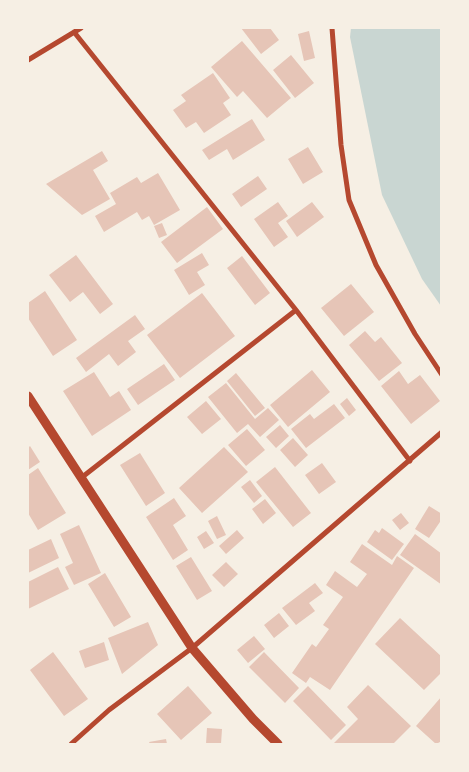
<!DOCTYPE html>
<html>
<head>
<meta charset="utf-8">
<style>
	body { margin:0 }
	#map { position:relative; width:469px; height:772px; overflow:hidden; background:#f6efe4; font-family:Ubuntu,sans-serif }
	canvas { display:block }
	.frame { position:absolute; inset:0; border:29px solid #f6efe4; pointer-events:none }
</style>
</head>
<body>
<div id="map">
<canvas width="469" height="772"></canvas>
<div class="frame"></div>
</div>
<script>
const ctx = document.querySelector('canvas').getContext('2d');
ctx.lineJoin = 'round';
function fillPath(path, color) { ctx.fillStyle = color; ctx.fill(path, 'evenodd'); }
const poly = rows => new Path2D(rows.map(r => 'M' + r).join(''));
function strokePath(path, color, width, dash) { ctx.strokeStyle = color; ctx.lineWidth = width; ctx.lineCap = dash ? 'butt' : 'round'; ctx.setLineDash(dash || []); ctx.stroke(path); }
fillPath(poly([
	[351,28,441,28,441,306,422,279,382,195,350,37]
]), '#c9d6d2');
fillPath(poly([
	[241,28,270,28,279,40,261,54],
	[309,31,315,58,304,61,298,34],
	[242,41,291,98,267,118,243,91,237,97,211,67],
	[291,55,314,83,295,98,273,70],
	[213,73,230,98,223,103,231,115,204,133,196,122,186,128,173,110,186,101,181,95],
	[252,119,265,140,233,160,227,149,209,160,202,150],
	[308,147,323,172,303,184,288,159],
	[102,151,108,161,93,170,110,199,82,215,46,184],
	[158,173,180,210,154,225,149,216,142,220,137,212,104,232,95,216,116,204,110,193,137,177,141,183],
	[258,176,267,189,241,207,232,194],
	[278,202,288,216,278,223,288,237,274,247,254,219],
	[312,202,324,217,297,237,286,221],
	[207,207,223,229,177,263,161,242],
	[162,223,167,235,159,238,154,226],
	[202,253,209,265,197,272,205,285,189,295,174,270],
	[76,255,113,304,100,314,83,292,70,302,49,275],
	[242,256,270,293,255,305,227,268],
	[351,284,374,312,344,336,321,308],
	[45,291,77,340,53,356,28,318,28,303],
	[202,293,235,336,180,378,147,335],
	[135,315,145,329,128,341,136,352,118,366,109,354,86,372,76,358],
	[365,331,375,342,381,337,402,363,379,381,349,345],
	[164,364,175,380,138,405,127,389],
	[312,370,330,392,288,427,270,405],
	[399,371,408,384,420,375,440,401,411,424,381,386],
	[94,372,110,397,119,391,131,410,92,436,63,391],
	[236,373,265,408,255,416,227,381],
	[226,383,255,419,268,408,279,420,260,437,248,424,237,433,208,397],
	[347,398,356,410,349,416,340,404],
	[206,401,221,419,202,434,187,417],
	[334,404,345,418,306,448,291,429,310,414,314,419],
	[280,425,289,436,276,448,266,437],
	[247,429,265,450,246,466,228,445],
	[293,438,308,455,295,467,280,450],
	[30,446,40,462,28,470,28,448],
	[224,447,248,472,202,513,179,488],
	[140,453,165,493,146,506,120,465],
	[322,463,336,482,319,494,305,475],
	[275,467,311,513,293,527,256,482],
	[38,468,66,513,38,530,28,513,28,475],
	[250,480,262,496,254,503,241,487],
	[174,498,186,516,173,525,188,550,173,560,146,517],
	[265,499,276,513,263,524,252,509],
	[429,506,442,514,442,519,429,538,415,529],
	[401,513,409,523,400,530,392,520],
	[217,516,226,535,217,539,208,521],
	[79,525,101,573,74,585,65,567,73,563,60,534],
	[382,528,404,544,392,560,367,542,375,530,379,533],
	[237,530,244,538,226,554,219,546],
	[206,531,214,543,204,549,197,537],
	[415,534,442,554,442,585,400,555],
	[51,539,59,558,28,573,28,550],
	[362,544,392,565,397,556,414,568,330,690,310,677,306,683,292,673,312,644,316,647,329,629,323,625,343,597,326,585,335,571,357,587,367,574,350,562],
	[191,557,212,591,197,600,176,566],
	[226,562,238,574,224,587,212,575],
	[58,567,69,589,28,609,28,582],
	[105,573,131,617,114,627,88,584],
	[315,583,323,593,309,603,315,611,296,625,282,608],
	[279,613,289,626,274,638,264,625],
	[400,618,442,657,442,672,424,690,375,644],
	[148,622,158,645,122,674,108,638],
	[254,636,265,649,248,663,237,650],
	[104,642,109,660,85,668,79,651],
	[53,652,88,699,64,716,30,670],
	[264,652,299,688,285,703,249,667],
	[368,685,411,726,393,744,333,744,358,719,347,707],
	[188,686,212,713,181,740,157,714],
	[308,686,346,725,331,740,293,701],
	[442,696,442,741,436,744,416,726],
	[207,728,222,729,221,744,206,744],
	[166,739,167,744,150,744,149,742]
]), '#e6c5b7');
strokePath(poly([
	[332,28,341,145,349,200,376,265,415,334,442,375],
	[74,32,296,310,410,461],
	[28,60,81,28],
	[81,478,296,310],
	[71,744,109,710,192,648,442,432]
]), '#b5482f', 5);
strokePath(poly([
	[28,396,192,648,253,719,278,744]
]), '#b5482f', 9);
</script>
</body>
</html>
